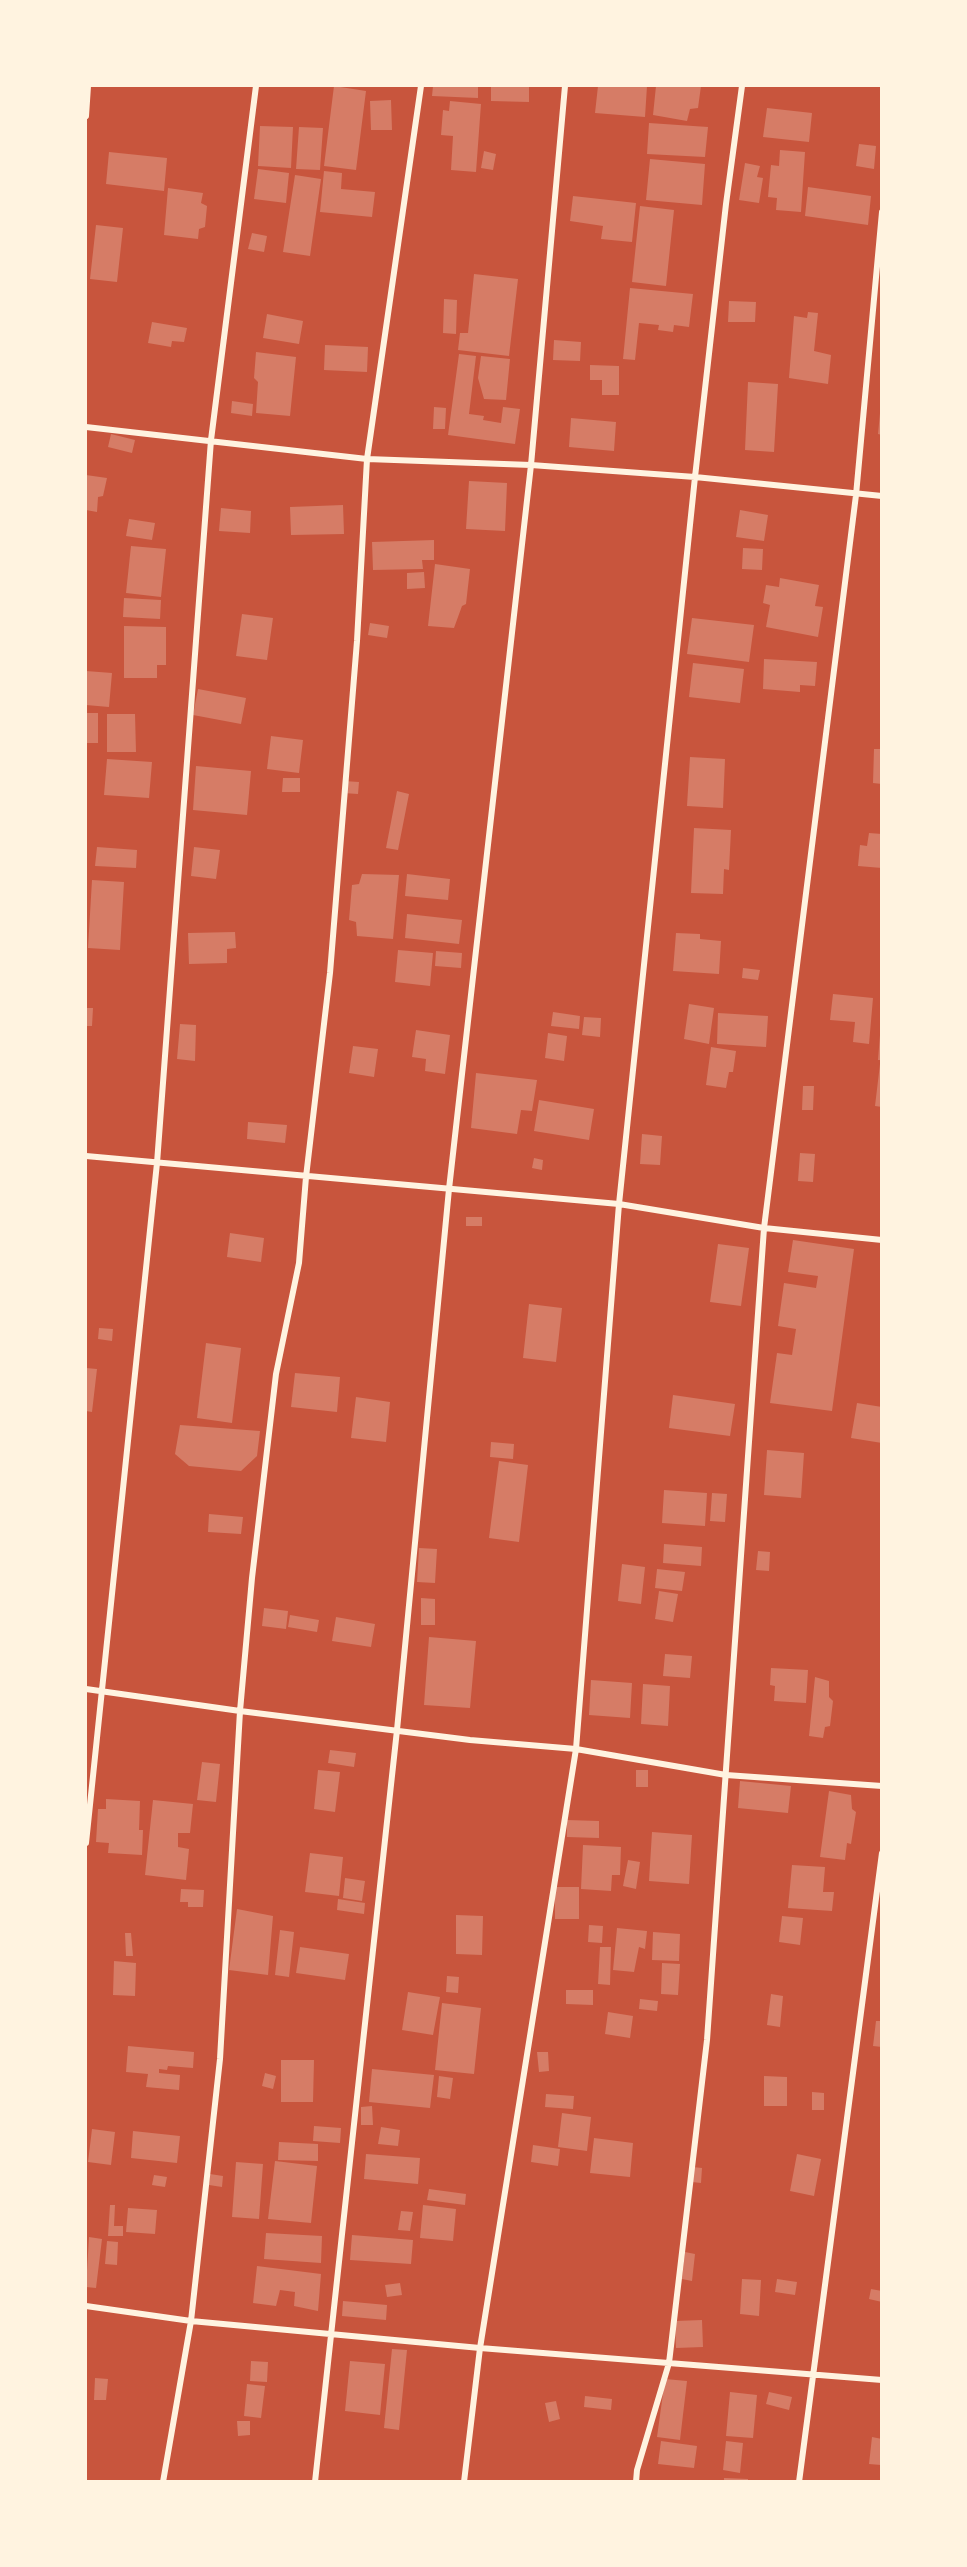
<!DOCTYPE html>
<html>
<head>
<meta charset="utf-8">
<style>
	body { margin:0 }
	#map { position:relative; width:967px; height:2567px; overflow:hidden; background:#c8553d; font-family:"Public Sans",sans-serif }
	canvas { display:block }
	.frame { position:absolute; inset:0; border:87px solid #fff3e0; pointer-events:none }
</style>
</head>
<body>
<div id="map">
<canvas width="967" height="2567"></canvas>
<div class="frame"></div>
</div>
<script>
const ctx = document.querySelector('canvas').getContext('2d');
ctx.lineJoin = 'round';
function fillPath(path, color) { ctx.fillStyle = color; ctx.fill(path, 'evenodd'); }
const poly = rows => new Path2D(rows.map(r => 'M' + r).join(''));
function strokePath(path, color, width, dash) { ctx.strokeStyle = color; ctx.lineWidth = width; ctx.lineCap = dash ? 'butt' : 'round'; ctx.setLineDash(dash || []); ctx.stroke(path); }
fillPath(poly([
	[334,86,366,91,356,170,324,166],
	[433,86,478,86,478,98,432,96],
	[491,86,529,86,529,102,491,101],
	[598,86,647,86,645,117,595,113],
	[656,86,701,86,698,108,690,109,687,121,653,115],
	[391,100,392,130,371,130,370,101],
	[450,101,481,104,476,172,451,170,453,136,441,135,443,110,449,111],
	[767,108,812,113,809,142,763,137],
	[649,123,708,127,705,157,647,154],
	[260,126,293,127,291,168,258,166],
	[299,127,323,128,320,170,296,169],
	[859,144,876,146,874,169,856,166],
	[780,150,805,152,801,212,776,210,777,198,768,197,771,165,779,166],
	[484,151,496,154,493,170,481,168],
	[109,152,167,158,164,191,106,184],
	[650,159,705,164,702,205,646,200],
	[745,163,760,166,757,177,763,178,759,203,739,200],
	[258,169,289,173,286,203,254,199],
	[324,171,342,173,341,189,375,192,372,217,320,212],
	[295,175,321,179,310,256,283,252],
	[808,187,871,196,868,225,805,216],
	[168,188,203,193,201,203,207,206,205,227,199,229,198,239,164,235],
	[573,196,636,203,632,242,601,239,603,226,570,221],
	[640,206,674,210,666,286,632,282],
	[96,225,123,228,117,282,90,279],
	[252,233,267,236,264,252,248,249],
	[474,274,518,279,509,356,458,350,460,333,468,333],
	[630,288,693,294,689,327,674,325,673,332,658,330,659,325,639,323,635,360,623,359],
	[444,299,457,300,456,334,443,333],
	[729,301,756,302,755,322,728,322],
	[808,312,818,313,814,351,831,355,828,384,789,378,794,316,807,318],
	[267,314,303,321,299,344,263,338],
	[152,322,187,328,184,342,172,341,171,347,148,343],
	[554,340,581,342,580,361,553,360],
	[325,345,368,347,367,372,324,370],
	[256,352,296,357,290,416,256,413,258,382,254,378],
	[459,354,476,356,469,414,484,416,483,420,501,423,503,407,520,409,515,444,448,435],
	[481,356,510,359,506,400,484,399,478,378],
	[590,365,619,366,619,395,602,395,602,380,590,380],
	[748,382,778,384,774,452,745,450],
	[232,401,253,404,252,416,231,413],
	[434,407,446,408,445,429,433,429],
	[880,413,882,413,882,435,878,434],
	[571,418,616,422,614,451,569,447],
	[111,434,135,440,132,453,108,447],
	[86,475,107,478,103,496,98,497,97,512,86,510],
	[469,481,507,483,505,531,466,529],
	[343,505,344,534,291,535,290,507],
	[221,508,251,511,250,533,219,531],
	[740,510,768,515,764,541,736,537],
	[129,519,155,523,152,540,126,536],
	[434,540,434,560,422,560,423,569,373,570,372,542],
	[131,546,166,549,161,597,126,593],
	[743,548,763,549,762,570,742,569],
	[435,564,470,569,466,604,462,606,454,628,428,626],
	[424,572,425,588,407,589,407,573],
	[780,578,819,585,815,606,823,607,818,637,766,627,770,605,763,603,766,585,779,587],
	[124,598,161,600,160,619,123,617],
	[242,614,273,618,267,660,236,656],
	[692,618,754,625,749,662,687,654],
	[370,623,389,626,387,638,368,635],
	[124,626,166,627,166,665,157,665,157,678,124,678],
	[764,659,817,662,815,686,800,685,800,692,763,689],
	[693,663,744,669,740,703,689,697],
	[86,671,112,673,109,707,86,705],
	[198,689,246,698,241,724,193,715],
	[86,713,98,713,98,743,86,743],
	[107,714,135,714,136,752,107,752],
	[271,736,303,740,299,773,267,769],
	[874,749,882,749,882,784,873,783],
	[690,757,725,759,723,808,687,806],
	[107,759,152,762,149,798,104,795],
	[196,766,251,771,247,815,193,810],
	[283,778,300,778,300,792,282,792],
	[344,781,359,782,358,794,343,793],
	[397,791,409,794,398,850,386,848],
	[694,828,731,830,729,870,724,869,723,894,691,893],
	[869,833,882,834,882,868,858,866,860,845,867,846],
	[97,847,137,850,136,868,95,866],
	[194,847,220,850,216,879,191,876],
	[362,874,399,875,393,939,357,936,356,922,349,920,352,885,359,884],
	[407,874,450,879,448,900,405,896],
	[92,880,124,882,120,950,88,948],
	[407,914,462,920,459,944,405,938],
	[235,932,236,948,227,949,227,963,189,964,188,933],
	[676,933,700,934,700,939,721,941,719,974,673,971],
	[398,950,433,953,430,986,395,982],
	[436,951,462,953,461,968,435,966],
	[743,968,760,970,758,980,742,978],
	[833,994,873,998,869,1044,853,1042,855,1022,830,1020],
	[689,1004,714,1008,709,1044,684,1039],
	[86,1008,93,1008,92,1026,86,1026],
	[553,1012,580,1016,579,1029,551,1026],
	[718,1013,768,1016,766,1047,717,1044],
	[584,1017,601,1018,600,1037,582,1035],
	[180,1024,196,1025,195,1061,177,1059],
	[416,1030,450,1035,445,1074,425,1071,426,1059,412,1057],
	[548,1033,567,1036,564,1061,545,1058],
	[880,1035,882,1035,882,1060,878,1060],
	[353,1046,378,1049,374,1077,349,1073],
	[711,1047,736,1051,733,1072,729,1072,726,1088,706,1085],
	[880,1064,882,1064,882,1107,875,1106],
	[476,1073,537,1080,532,1111,521,1110,517,1134,471,1128],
	[803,1086,814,1086,813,1110,802,1110],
	[539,1100,594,1109,589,1140,534,1131],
	[248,1122,287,1125,285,1143,247,1139],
	[642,1134,662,1136,660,1165,640,1164],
	[800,1153,815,1154,813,1182,798,1181],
	[534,1158,543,1160,542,1170,532,1168],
	[466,1217,482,1217,482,1226,466,1226],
	[230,1233,264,1238,261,1262,227,1257],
	[793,1240,854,1249,832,1411,770,1403,777,1353,792,1355,796,1329,778,1326,784,1283,816,1288,818,1276,788,1272],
	[718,1244,749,1248,741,1306,710,1302],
	[529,1304,562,1308,556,1362,523,1358],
	[99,1328,113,1329,112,1341,98,1339],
	[206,1343,241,1348,232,1423,197,1418],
	[86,1368,97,1369,92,1412,86,1411],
	[295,1373,340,1377,337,1412,291,1407],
	[673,1395,735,1404,730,1436,669,1428],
	[356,1397,390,1402,386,1442,351,1438],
	[857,1403,882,1407,882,1443,851,1438],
	[180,1425,260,1431,257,1456,241,1471,189,1466,175,1454],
	[491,1442,514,1444,513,1459,490,1457],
	[767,1450,804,1453,801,1498,764,1495],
	[499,1461,528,1465,519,1542,489,1538],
	[664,1490,707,1493,705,1526,662,1523],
	[712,1493,727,1494,725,1522,710,1521],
	[209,1514,243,1517,241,1534,208,1532],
	[664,1544,702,1547,701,1566,663,1563],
	[419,1548,437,1549,435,1583,417,1582],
	[758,1551,770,1552,769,1571,756,1570],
	[622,1564,645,1567,641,1604,618,1601],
	[657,1569,685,1572,682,1591,655,1588],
	[659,1591,678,1594,673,1622,655,1619],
	[421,1598,435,1599,435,1625,421,1625],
	[264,1608,288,1611,286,1629,262,1626],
	[290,1615,319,1620,317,1632,288,1627],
	[336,1617,375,1624,371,1647,332,1641],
	[429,1637,476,1641,470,1708,424,1705],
	[665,1654,692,1656,690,1678,663,1676],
	[771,1668,808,1670,806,1703,774,1701,775,1686,770,1685],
	[815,1677,829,1681,829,1697,833,1701,830,1726,825,1727,823,1738,809,1736],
	[591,1680,632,1683,630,1718,589,1715],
	[643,1684,670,1686,668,1726,641,1724],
	[330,1750,356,1753,354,1767,328,1763],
	[202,1762,220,1764,216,1802,197,1800],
	[318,1770,340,1772,335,1812,314,1809],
	[636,1770,648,1770,648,1787,636,1787],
	[740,1781,791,1786,788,1813,738,1808],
	[829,1791,851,1795,852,1809,856,1812,851,1844,847,1843,845,1860,820,1857],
	[106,1799,140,1801,139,1830,143,1830,142,1855,108,1853,109,1843,96,1842,98,1809,106,1809],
	[153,1800,193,1804,190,1833,178,1833,178,1847,189,1849,186,1880,145,1875],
	[567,1820,599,1821,599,1838,567,1837],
	[652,1832,692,1835,689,1884,649,1881],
	[583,1845,621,1847,620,1875,612,1875,611,1891,581,1889],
	[310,1853,343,1857,339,1896,305,1892],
	[628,1860,640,1862,636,1889,623,1886],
	[792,1865,825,1867,823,1892,834,1892,832,1911,788,1908],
	[345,1878,365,1881,362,1901,343,1898],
	[555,1887,579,1887,579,1919,555,1919],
	[181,1889,204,1890,203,1907,188,1907,188,1902,180,1902],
	[338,1899,365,1903,364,1914,337,1910],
	[237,1909,273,1916,268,1975,229,1970],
	[456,1915,483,1916,482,1955,456,1954],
	[782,1916,803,1918,800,1945,779,1942],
	[589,1925,603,1926,602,1943,588,1942],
	[617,1928,647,1931,645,1949,639,1947,634,1972,613,1970],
	[280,1930,294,1932,289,1977,275,1975],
	[653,1932,680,1934,679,1961,652,1960],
	[125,1933,131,1933,133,1956,126,1956],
	[300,1947,349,1954,345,1980,296,1973],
	[600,1947,611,1947,610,1985,598,1984],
	[114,1961,136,1963,135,1996,113,1995],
	[662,1963,680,1964,678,1995,661,1994],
	[447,1976,459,1977,458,1993,446,1992],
	[566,1990,593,1990,593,2005,566,2004],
	[408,1992,440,1997,433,2035,402,2030],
	[771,1994,783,1996,780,2027,767,2025],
	[640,1999,658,2001,657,2011,639,2009],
	[442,2003,481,2008,474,2074,435,2070],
	[608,2012,633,2016,630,2038,605,2034],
	[876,2021,882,2021,882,2047,873,2046],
	[128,2046,194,2052,193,2068,168,2066,167,2070,159,2069,159,2073,180,2075,179,2090,146,2087,148,2074,126,2072],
	[537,2052,548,2052,549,2071,539,2072],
	[281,2060,314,2060,313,2102,281,2102],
	[372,2069,434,2075,430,2108,369,2102],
	[265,2073,276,2076,273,2089,262,2086],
	[439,2076,453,2078,450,2099,437,2097],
	[764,2076,787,2077,787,2106,764,2106],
	[812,2092,824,2093,824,2110,812,2110],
	[546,2094,574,2096,573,2109,545,2107],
	[372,2106,373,2125,361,2125,361,2107],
	[562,2113,591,2117,587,2151,558,2147],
	[314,2126,341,2128,340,2143,313,2141],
	[381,2127,400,2130,398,2146,378,2144],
	[92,2129,115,2132,111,2165,88,2162],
	[133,2131,180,2136,177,2163,131,2158],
	[594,2138,633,2143,630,2177,590,2173],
	[279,2142,318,2144,318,2161,278,2160],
	[533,2145,560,2149,558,2166,531,2162],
	[366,2154,420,2158,418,2184,364,2179],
	[797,2154,821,2159,814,2196,790,2191],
	[275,2161,317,2166,311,2223,268,2219],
	[236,2162,263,2164,259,2219,232,2217],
	[693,2167,702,2168,701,2183,692,2182],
	[210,2174,223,2176,222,2187,209,2185],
	[154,2175,167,2177,165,2187,152,2185],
	[429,2189,466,2194,465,2205,427,2200],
	[110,2205,115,2205,114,2226,123,2226,123,2236,108,2236],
	[423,2205,456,2209,453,2241,420,2238],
	[128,2208,157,2210,155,2234,126,2232],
	[401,2211,413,2212,410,2231,398,2230],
	[266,2233,322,2236,321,2263,264,2259],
	[352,2235,413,2240,411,2264,350,2260],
	[89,2237,102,2239,96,2288,86,2287],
	[107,2241,118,2242,117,2265,105,2264],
	[685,2252,695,2254,692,2281,682,2279],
	[257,2266,321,2274,318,2311,294,2306,295,2292,280,2290,276,2306,253,2303],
	[742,2279,761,2280,759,2316,740,2314],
	[777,2279,797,2282,795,2295,775,2292],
	[400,2283,402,2295,387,2297,385,2285],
	[871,2289,882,2291,882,2302,869,2299],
	[343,2301,387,2305,386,2320,342,2316],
	[702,2320,703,2347,676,2348,675,2321],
	[392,2349,407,2350,399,2430,384,2428],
	[251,2361,268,2362,267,2382,250,2381],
	[350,2361,385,2364,380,2415,345,2411],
	[95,2378,108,2379,106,2400,94,2400],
	[665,2379,687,2381,680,2440,657,2437],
	[247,2384,265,2386,261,2418,244,2416],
	[730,2392,757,2395,753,2438,726,2436],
	[769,2392,792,2397,789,2410,766,2404],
	[585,2396,612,2399,611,2410,584,2407],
	[556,2401,560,2419,549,2422,545,2403],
	[237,2421,250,2421,250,2435,238,2436],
	[872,2437,882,2439,881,2465,869,2464],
	[661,2441,697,2446,694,2468,658,2464],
	[726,2441,743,2443,740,2473,723,2470],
	[724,2478,748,2479,748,2482,724,2482]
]), '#d67c66');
strokePath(poly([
	[86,116,88,86],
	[86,427,367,459,531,465,695,477,882,496],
	[86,1156,619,1204,764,1228,882,1240],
	[86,1689,240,1711,470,1740,576,1749,726,1775,882,1786],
	[86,1843,157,1163,211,440,256,86],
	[86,2306,191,2321,480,2348,882,2380],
	[163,2482,191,2321,220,2059,240,1711,252,1578,276,1374,299,1263,306,1177,330,973,357,641,367,459,421,86],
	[315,2482,397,1730,449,1189,531,465,565,86],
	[464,2482,480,2348,576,1749,619,1204,695,477,726,204,742,86],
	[636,2482,637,2470,669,2363,707,2040,764,1228,856,495,882,212],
	[799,2482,882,1853]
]), '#fff3e0', 6);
</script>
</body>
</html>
